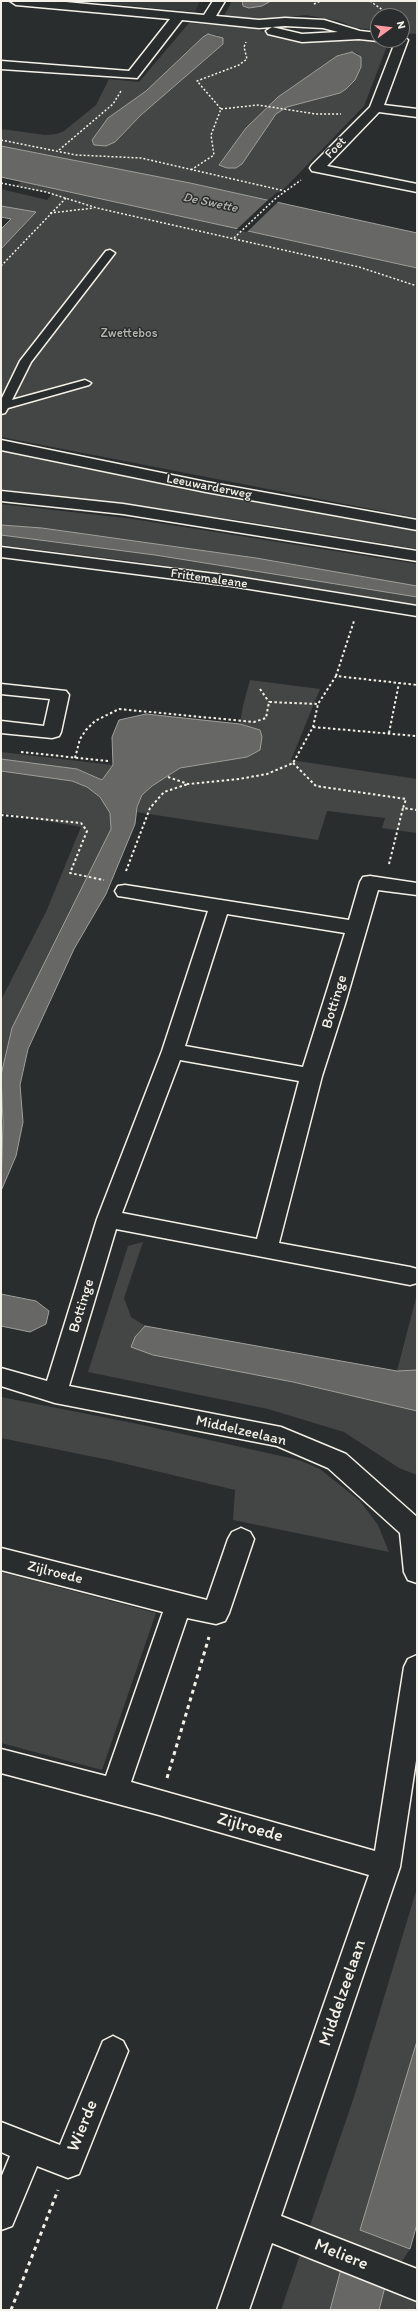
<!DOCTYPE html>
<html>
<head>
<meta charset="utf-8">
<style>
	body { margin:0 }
	#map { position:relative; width:418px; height:2311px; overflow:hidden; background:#2a2d2e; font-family:Itim,sans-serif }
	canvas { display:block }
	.frame { position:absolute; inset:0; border:2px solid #f4f1e8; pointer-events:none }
	.north { position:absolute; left:370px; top:8px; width:40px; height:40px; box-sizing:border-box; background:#2a2d2e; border:1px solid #7b7b78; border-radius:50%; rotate:75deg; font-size:11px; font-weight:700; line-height:16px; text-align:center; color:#f4f1e8 }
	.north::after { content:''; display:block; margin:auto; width:14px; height:18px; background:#ff9aa2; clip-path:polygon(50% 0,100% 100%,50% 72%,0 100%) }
</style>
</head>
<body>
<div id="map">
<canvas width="418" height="2311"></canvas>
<div class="frame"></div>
<div class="north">N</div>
</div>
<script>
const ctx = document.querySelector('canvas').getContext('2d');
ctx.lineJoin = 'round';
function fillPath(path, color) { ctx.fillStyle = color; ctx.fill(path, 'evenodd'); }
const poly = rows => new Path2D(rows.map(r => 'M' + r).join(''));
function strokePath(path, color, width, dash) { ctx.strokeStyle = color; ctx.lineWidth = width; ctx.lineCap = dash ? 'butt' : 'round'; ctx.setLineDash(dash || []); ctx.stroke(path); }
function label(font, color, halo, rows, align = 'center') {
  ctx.font = font + ' Itim,sans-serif'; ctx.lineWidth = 3; ctx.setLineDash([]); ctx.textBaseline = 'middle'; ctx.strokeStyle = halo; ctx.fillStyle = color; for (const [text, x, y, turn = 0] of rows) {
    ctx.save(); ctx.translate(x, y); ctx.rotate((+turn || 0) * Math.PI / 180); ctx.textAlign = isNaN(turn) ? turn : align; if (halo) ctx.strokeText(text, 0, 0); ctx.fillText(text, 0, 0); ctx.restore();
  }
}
fillPath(poly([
	[79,1,200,1,195,12]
]), '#373a3a');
fillPath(poly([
	[232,1,242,1,241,3,262,6,271,1,417,1,417,34,402,33,402,16,378,16,378,30,356,28,339,21,306,15,262,20,224,16],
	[189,23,253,28,295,42,323,42,352,38,389,41,364,106,282,191,276,193,269,200,1,146,1,129,45,135,56,134,64,131,96,105,109,79,139,82],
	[208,34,218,35,223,44,141,115,115,142,108,118,146,91,203,37],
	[352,52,359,54,346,89,340,93,287,107,276,114,242,164,219,165,246,128,278,97,337,56],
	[22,181,417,268,417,518,1,437,1,249,35,213,1,206,1,189,47,200,52,194,16,186],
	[1,449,217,494,417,527,417,549,237,520,1,489],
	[1,504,133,519,417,564,417,606,284,583,139,562,1,545],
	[250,680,320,689,291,760,417,779,417,833,382,828,385,818,327,811,318,840,136,812,142,795,152,786,180,768,246,757,260,750,260,730,240,724,243,706],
	[1,752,95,763,113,765,102,780,77,769,1,759],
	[1,771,72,781,87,787,100,797,110,813,111,829,12,1028,1,1075,1,1000,46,912,81,827,1,813],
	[143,1242,124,1298,131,1317,145,1326,135,1337,293,1382,417,1411,417,1475,399,1468,344,1432,268,1409,88,1372,128,1246],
	[417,1294,417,1370,397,1371],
	[1,1397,133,1423,299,1460,320,1469,360,1501,378,1525,389,1552,233,1520,235,1490,114,1461,1,1438],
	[1,1572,156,1613,102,1770,1,1743],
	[417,1888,417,2041,360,2230,410,2249,385,2287,417,2300,415,2310,379,2310,385,2287,341,2269,330,2310,281,2310,354,2097]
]), '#444645');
const water = poly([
	[242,1,271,1,262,6,249,8,243,6,242,1],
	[208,34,223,38,223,44,141,115,115,142,106,146,94,145,92,140,108,118,146,91,203,37,208,34],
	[352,52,361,57,361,67,355,80,346,89,340,93,287,107,276,114,242,164,236,168,227,168,219,165,246,128,278,97,337,56,352,52],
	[1,146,190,183,417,233,417,268,1,177,1,146],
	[1,206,36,212,1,249,1,229,11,219,1,217,1,206],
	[1,525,42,528,256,558,417,586,417,597,155,555,1,535,1,525],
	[146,714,240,724,260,730,262,737,260,750,247,757,180,768,152,786,142,795,137,807,135,824,106,894,74,949,28,1049,20,1085,23,1122,16,1156,1,1191,3,1122,1,1075,12,1028,111,829,110,813,100,797,87,787,72,781,1,771,1,759,77,769,102,780,113,765,112,737,119,720,146,714],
	[1,1294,36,1301,49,1311,46,1324,30,1332,1,1326,1,1294],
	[145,1326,397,1371,417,1370,417,1411,293,1382,153,1355,131,1347,135,1337,145,1326],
	[417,2041,417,2224,410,2249,360,2230,417,2041],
	[341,2269,385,2287,379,2310,330,2310,341,2269]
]);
fillPath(water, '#676866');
strokePath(water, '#9f9f9a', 1);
fillPath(poly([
	[270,198,280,200,247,232,236,230]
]), '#2a2d2e');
const lane = poly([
	[110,250,115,253,31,362,12,400,85,380,91,383,89,385,8,408,5,413,1,414,1,400,20,361,106,251,110,250]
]);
const street = poly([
	[10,1,55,1,204,15,213,1,225,1,216,16,259,20,285,18,324,20,360,31,378,33,378,40,381,40,378,41,359,39,302,42,268,34,266,31,272,27,302,34,338,32,323,28,285,26,259,28,182,20,137,78,1,69,1,61,129,71,170,19,16,5,10,1],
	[402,36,408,40,384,105,417,109,417,117,379,112,327,166,417,184,417,192,312,171,310,168,312,165,370,107,396,40,402,40,402,36],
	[1,440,206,482,417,520,417,530,206,492,1,450,1,440],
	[1,547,231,576,417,606,417,616,231,586,1,557,1,547],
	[1,684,66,691,69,695,61,732,59,736,52,738,1,733,1,721,44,726,50,699,1,694,1,684],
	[370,876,417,883,417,895,378,890,345,1004,322,1076,279,1243,410,1267,417,1269,417,1283,410,1285,116,1229,69,1386,281,1427,346,1454,417,1517,417,1583,408,1580,404,1572,400,1533,328,1468,277,1446,55,1403,1,1386,1,1368,47,1381,97,1219,162,1051,208,911,125,897,118,896,115,891,118,886,125,885,349,920,360,882,363,877,370,876],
	[227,914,345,933,303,1067,185,1046,227,914],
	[180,1060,299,1081,257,1239,122,1213,180,1060],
	[241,1528,250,1532,254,1539,229,1613,225,1621,216,1624,187,1618,131,1782,375,1851,404,1667,408,1659,417,1655,417,1754,400,1867,281,2216,417,2269,417,2301,272,2243,249,2310,217,2310,369,1875,159,1815,1,1773,1,1749,106,1776,163,1612,1,1570,1,1548,207,1600,228,1539,232,1532,241,1528],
	[113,2036,123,2041,128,2051,79,2174,68,2178,37,2166,12,2226,1,2230,1,2178,10,2156,1,2152,1,2122,60,2145,103,2041,113,2036]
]);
const secondary = poly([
	[1,491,123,504,417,551,417,561,123,514,1,501,1,491]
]);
strokePath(lane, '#f4f1e8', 3);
strokePath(street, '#f4f1e8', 3);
strokePath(secondary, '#f4f1e8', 3);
strokePath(poly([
	[370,1,391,16],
	[314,4,321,1],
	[221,109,258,105,316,114,341,114],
	[1,140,76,155,141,158,285,191],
	[59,150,113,104,121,91],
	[191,170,214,155,211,135,221,109,197,81,239,65,247,59,244,47,246,42],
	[1,183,46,192,97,208,359,267,417,286],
	[50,213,94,208],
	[234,238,276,198,301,180],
	[1,266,66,198]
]), '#f4f1e8', 1.5, [2, 2]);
strokePath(poly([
	[336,676,354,621],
	[260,689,269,702],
	[313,727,416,736],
	[389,733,399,683],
	[21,752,108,761],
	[75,758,80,739,86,730,95,721,119,709,254,722,266,718,269,702,318,704],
	[293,763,316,786,406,799,403,808],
	[168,777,188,784,239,779,267,774,293,763,313,727,318,704,336,676,417,685],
	[1,815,81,823,87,831,70,873,104,880],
	[389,864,403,808,417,810],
	[126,871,150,808,164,792,188,784]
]), '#f4f1e8', 2, [2.5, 2.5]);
strokePath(poly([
	[167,1778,209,1637],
	[11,2310,58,2190]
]), '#f4f1e8', 3, [4, 4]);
fillPath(lane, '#2a2d2e');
fillPath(street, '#2a2d2e');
fillPath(secondary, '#2a2d2e');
label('13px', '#f4f1e8', '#2a2d2e', [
	["Foet",336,148,-46],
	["Leeuwarderweg",209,487,11],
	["Frittemaleane",209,579,8]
]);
label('italic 13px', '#b5b3ae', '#2a2d2e', [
	["De Swette",210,203,12]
]);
label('13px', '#b6b5af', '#2a2d2e', [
	["Zwettebos",129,334]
]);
label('15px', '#f4f1e8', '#2a2d2e', [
	["Bottinge",335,1002,-73],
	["Bottinge",82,1306,-73],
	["Middelzeelaan",241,1431,13],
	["Zijlroede",55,1573,14]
]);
label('18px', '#f4f1e8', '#2a2d2e', [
	["Zijlroede",250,1828,16],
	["Middelzeelaan",343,1993,-71],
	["Wierde",83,2126,-68],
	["Meliere",341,2255,22]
]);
</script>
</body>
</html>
